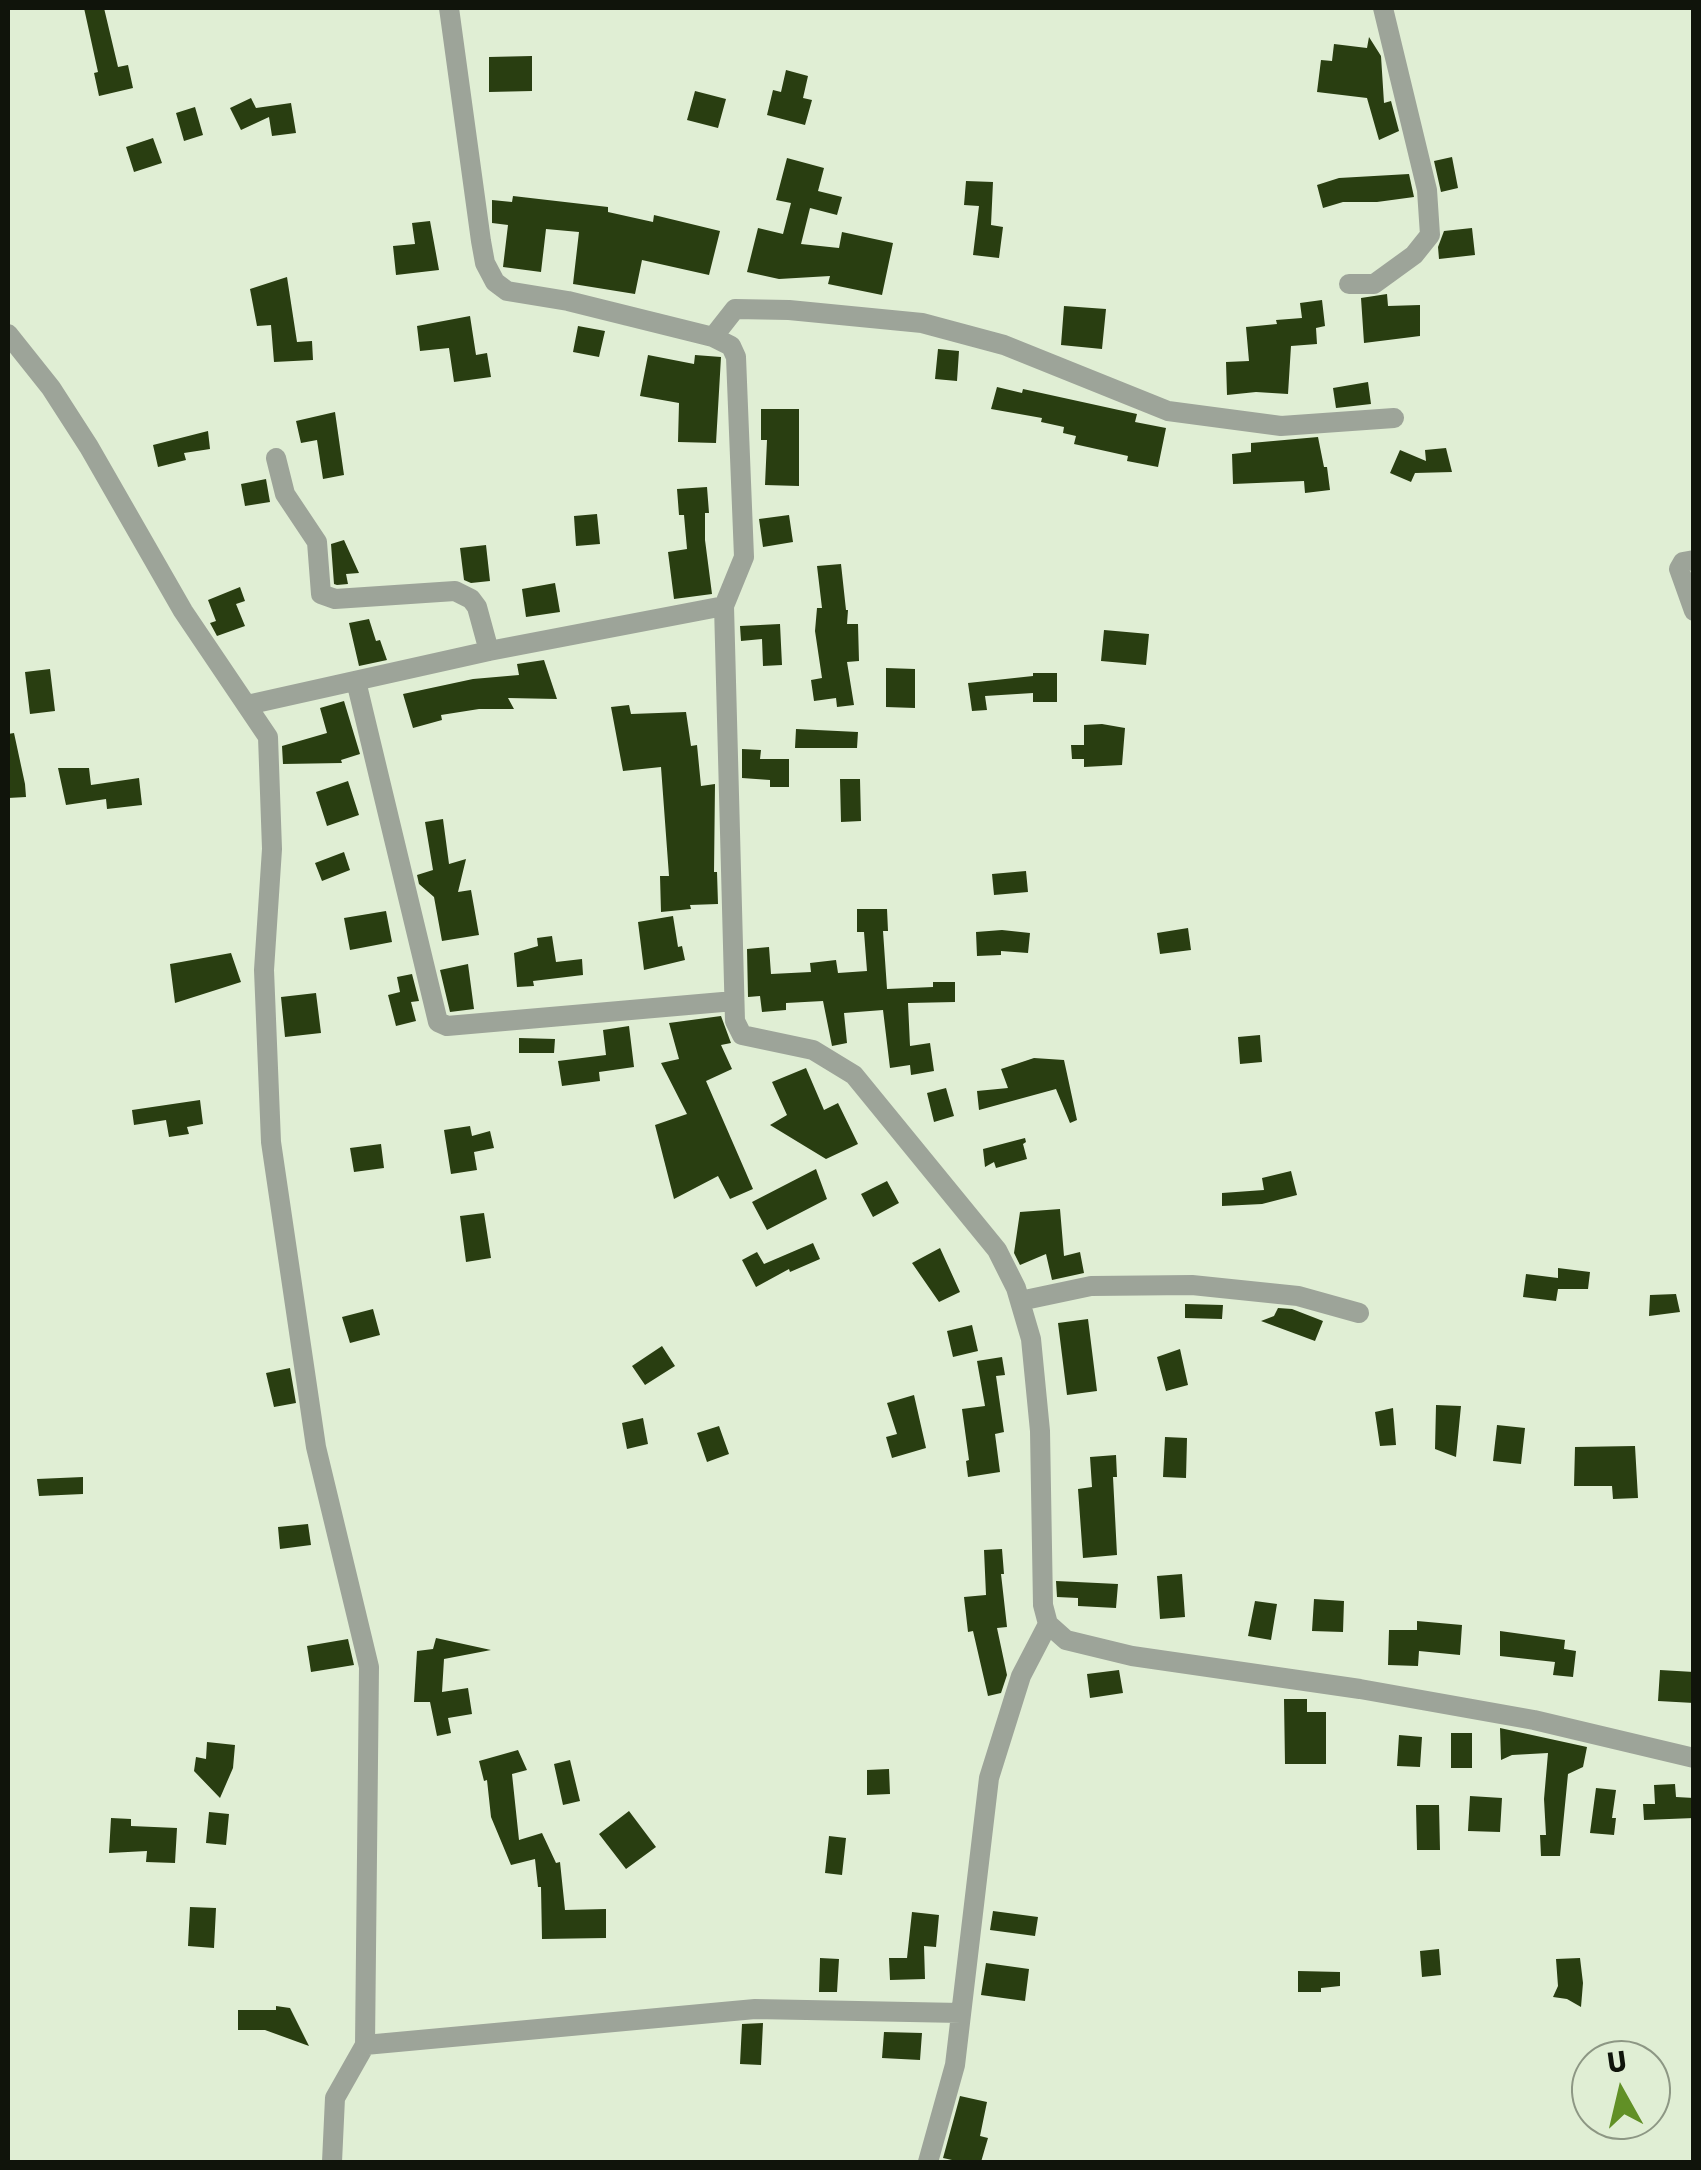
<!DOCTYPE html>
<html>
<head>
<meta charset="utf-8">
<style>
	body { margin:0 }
	#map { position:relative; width:1701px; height:2170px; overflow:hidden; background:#e0eed4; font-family:Jost,sans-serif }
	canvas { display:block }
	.frame { position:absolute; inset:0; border:10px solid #10140b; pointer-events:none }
	.north { position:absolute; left:1571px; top:2040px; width:100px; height:100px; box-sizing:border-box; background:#e0eed4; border:2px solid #8d9784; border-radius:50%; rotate:352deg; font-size:28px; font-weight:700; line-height:40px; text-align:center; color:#10140b }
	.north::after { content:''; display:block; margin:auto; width:35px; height:45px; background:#619026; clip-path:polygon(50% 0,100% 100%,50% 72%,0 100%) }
</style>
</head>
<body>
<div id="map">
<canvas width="1701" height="2170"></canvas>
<div class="frame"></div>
<div class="north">U</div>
</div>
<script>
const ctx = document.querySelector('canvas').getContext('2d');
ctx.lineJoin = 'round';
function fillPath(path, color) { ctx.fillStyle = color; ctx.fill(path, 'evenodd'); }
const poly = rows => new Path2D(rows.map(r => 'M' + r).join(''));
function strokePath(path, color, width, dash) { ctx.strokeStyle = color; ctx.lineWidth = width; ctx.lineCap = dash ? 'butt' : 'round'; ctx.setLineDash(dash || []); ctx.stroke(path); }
fillPath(poly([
	[84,8,104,8,118,67,128,65,133,88,99,96,94,73,98,72],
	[1369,37,1381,56,1384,103,1391,101,1399,131,1379,140,1367,98,1317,92,1321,60,1332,61,1334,44,1367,48],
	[532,56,532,91,489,92,489,57],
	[786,70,808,76,803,98,812,100,805,125,767,115,773,90,781,92],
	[695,91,726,99,718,128,687,120],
	[251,98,256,108,291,103,296,133,272,136,269,117,241,130,230,108],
	[195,107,203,135,184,141,176,113],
	[153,138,162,163,134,172,126,147],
	[1452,157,1458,188,1441,192,1434,161],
	[787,158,824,168,818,191,842,197,837,215,810,208,801,244,839,248,842,232,893,243,882,295,828,284,830,276,779,279,747,272,758,228,783,234,791,203,776,200],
	[1409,174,1414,197,1377,202,1343,202,1323,208,1317,185,1339,178],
	[966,181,993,182,991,225,1003,227,999,258,973,255,979,206,964,205],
	[513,196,608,207,608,212,653,222,654,215,720,231,709,275,642,260,635,294,573,284,579,232,546,229,541,272,503,267,508,225,492,223,492,200,512,202],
	[430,221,439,270,396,275,393,246,415,244,412,223],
	[1472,228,1475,255,1439,259,1438,247,1444,231],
	[287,277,297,342,312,341,313,360,274,362,271,325,257,326,250,289],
	[1387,294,1388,306,1420,305,1420,336,1364,343,1361,298],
	[1322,300,1325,326,1316,328,1317,344,1291,346,1288,394,1256,392,1227,395,1226,362,1249,361,1246,327,1277,324,1276,320,1302,318,1300,303],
	[1064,306,1106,309,1102,349,1061,345],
	[470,316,476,355,487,353,491,377,454,382,449,348,420,351,417,326],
	[578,326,605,331,599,357,573,352],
	[938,349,959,351,957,381,935,379],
	[648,355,694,364,695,355,721,357,716,443,678,442,679,403,640,396],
	[1368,382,1371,404,1336,408,1333,388],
	[997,387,1022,393,1023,389,1137,414,1135,422,1166,428,1158,467,1127,461,1128,456,1074,444,1076,436,1063,433,1064,427,1041,422,1042,418,991,409],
	[761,409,799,409,799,486,765,485,767,440,761,440],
	[335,412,344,475,323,479,317,440,301,443,296,421],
	[208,431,210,449,184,453,186,460,158,467,153,445],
	[1318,437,1324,467,1327,467,1330,490,1305,493,1304,481,1233,484,1232,454,1251,452,1251,443],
	[1446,448,1452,472,1415,473,1411,482,1390,473,1400,450,1426,461,1425,450],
	[266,479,270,502,245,506,241,484],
	[707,487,709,513,705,513,705,540,712,594,674,599,668,552,687,549,684,515,679,515,677,489],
	[597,514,600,544,576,546,574,516],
	[789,515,793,542,763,547,759,519],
	[344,540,359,573,346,574,348,584,337,585,334,584,331,544],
	[486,545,490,581,471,583,464,580,460,548],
	[841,564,846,610,848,610,847,624,858,624,859,661,847,662,854,705,837,707,836,698,814,701,811,680,822,678,815,631,817,608,822,608,817,566],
	[555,583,560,612,526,617,522,589],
	[240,587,245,601,236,604,245,626,217,636,210,623,216,621,208,600],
	[369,619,376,641,380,640,387,660,359,666,349,623],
	[780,624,782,665,763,666,762,639,741,641,740,626],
	[1104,630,1149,634,1146,665,1101,661],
	[544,660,557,699,508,698,514,709,479,709,441,715,442,720,413,728,403,694,473,679,519,675,517,664],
	[886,668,915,669,915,708,886,707],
	[50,669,55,711,30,714,25,672],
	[1033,673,1057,673,1057,702,1033,702,1033,693,985,696,987,710,972,711,968,683,1033,676],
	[344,701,360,754,341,760,342,763,283,764,282,746,327,733,320,708],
	[629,705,631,714,686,712,691,746,697,745,701,786,715,784,714,872,717,872,718,904,690,905,691,909,661,912,660,876,669,876,661,767,623,771,611,707],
	[1102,724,1125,728,1122,765,1084,767,1084,759,1072,759,1071,745,1084,745,1084,725],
	[796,729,858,732,857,748,795,748],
	[14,733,25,784,26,797,8,798,8,734],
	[742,749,761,750,760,759,789,759,789,787,770,787,770,780,742,778],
	[58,768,89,768,91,785,139,778,142,805,107,809,106,799,66,805],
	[840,779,860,779,861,821,841,822],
	[348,781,359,815,327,826,316,792],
	[443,819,449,864,466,859,458,892,471,890,479,935,442,941,434,897,419,884,417,875,433,870,425,822],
	[344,852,350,870,322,881,315,863],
	[1026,871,1028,892,994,895,992,874],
	[857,909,887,909,888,931,883,931,887,989,933,987,933,982,955,982,955,1002,908,1003,910,1046,930,1043,934,1071,911,1075,910,1065,890,1068,883,1010,844,1013,847,1043,832,1046,823,1001,786,1003,786,1010,762,1012,760,996,748,997,747,949,769,947,771,974,811,972,810,963,836,960,838,973,867,971,864,932,857,932],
	[386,911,392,942,350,950,344,918],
	[673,916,678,947,682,946,685,960,644,970,638,922],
	[1188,928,1191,950,1160,954,1157,933],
	[1002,930,1030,933,1028,953,1001,951,1001,955,977,956,976,932],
	[552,936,556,962,582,959,583,975,533,981,534,986,517,987,514,953,538,946,537,938],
	[231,953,241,982,175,1003,170,964],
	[468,964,474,1009,450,1012,440,970],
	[412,974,419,1001,411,1002,416,1021,396,1026,388,995,400,992,397,977],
	[316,993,321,1033,285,1037,281,997],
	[721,1016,731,1043,721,1045,732,1069,706,1081,753,1189,730,1199,718,1176,674,1199,655,1125,687,1114,661,1063,679,1059,669,1023],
	[629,1026,634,1067,599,1072,600,1081,562,1086,558,1061,606,1055,603,1030],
	[1260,1035,1262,1062,1240,1064,1238,1037],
	[519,1038,555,1039,554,1053,519,1053],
	[1034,1058,1064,1060,1077,1120,1070,1123,1056,1089,979,1110,977,1091,1008,1088,1001,1069],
	[806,1068,824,1110,838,1103,858,1144,826,1159,770,1125,787,1115,772,1082],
	[946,1088,954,1116,934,1122,927,1093],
	[200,1100,203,1124,187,1127,189,1134,169,1137,166,1120,134,1125,132,1110],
	[470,1126,472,1136,490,1131,494,1148,474,1152,477,1170,451,1174,444,1130],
	[1025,1138,1026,1142,1023,1144,1027,1159,996,1168,994,1162,985,1167,983,1149],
	[381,1144,384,1168,354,1172,350,1148],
	[816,1169,827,1199,767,1230,752,1202],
	[1291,1171,1297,1195,1262,1204,1222,1206,1222,1193,1264,1190,1262,1178],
	[887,1181,899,1203,873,1217,861,1194],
	[1060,1209,1064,1256,1080,1252,1084,1273,1052,1280,1046,1254,1020,1265,1014,1253,1020,1212],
	[484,1213,491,1258,466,1262,460,1216],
	[813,1243,820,1259,790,1272,789,1269,756,1287,742,1260,757,1252,764,1264],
	[940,1248,960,1292,939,1302,912,1263],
	[1558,1268,1590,1272,1588,1289,1558,1289,1556,1301,1523,1297,1526,1274,1558,1278],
	[1676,1294,1680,1312,1649,1316,1650,1295],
	[1185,1304,1223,1305,1222,1319,1185,1318],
	[1278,1308,1292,1309,1323,1321,1315,1341,1261,1321,1274,1316],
	[373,1309,380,1335,350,1343,342,1317],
	[1088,1319,1097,1391,1067,1395,1058,1323],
	[972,1325,978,1351,953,1357,947,1331],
	[662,1346,675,1366,645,1385,632,1366],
	[1180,1349,1188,1385,1166,1391,1157,1357],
	[1002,1357,1005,1375,996,1376,1004,1432,995,1434,1000,1472,968,1477,966,1461,969,1460,962,1409,985,1406,977,1361],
	[290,1368,296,1403,274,1407,266,1373],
	[914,1395,926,1448,892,1458,886,1437,897,1434,887,1403],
	[1436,1405,1461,1406,1456,1457,1435,1449],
	[1393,1408,1396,1445,1380,1446,1375,1412],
	[643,1418,648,1444,627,1449,622,1423],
	[1497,1425,1525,1428,1521,1464,1493,1461],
	[719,1426,729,1454,707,1462,697,1433],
	[1165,1437,1187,1438,1186,1478,1163,1477],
	[1635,1446,1638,1498,1613,1499,1612,1486,1574,1486,1575,1447],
	[1116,1455,1117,1477,1113,1477,1117,1555,1083,1558,1078,1489,1092,1487,1090,1457],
	[83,1477,83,1494,39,1496,37,1479],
	[308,1524,311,1545,280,1549,278,1527],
	[1002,1549,1004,1574,1001,1574,1007,1627,997,1628,1007,1675,1001,1693,988,1696,973,1631,968,1632,964,1597,986,1595,984,1550],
	[1182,1574,1185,1617,1160,1619,1157,1576],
	[1056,1581,1118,1584,1116,1608,1078,1606,1078,1598,1057,1597],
	[1314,1599,1344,1601,1343,1632,1312,1631],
	[1255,1601,1277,1604,1271,1640,1248,1636],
	[1417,1621,1462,1625,1460,1655,1419,1651,1418,1666,1388,1665,1389,1630,1417,1630],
	[1500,1631,1565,1640,1564,1649,1576,1651,1573,1677,1553,1675,1555,1662,1500,1656],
	[436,1638,491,1650,444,1659,442,1692,468,1688,472,1714,448,1718,451,1733,437,1736,430,1702,414,1702,417,1651,433,1649],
	[348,1639,354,1665,311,1672,307,1646],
	[1119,1670,1123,1693,1090,1698,1087,1674],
	[1660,1670,1694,1672,1694,1703,1658,1701],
	[1284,1699,1307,1699,1307,1712,1326,1712,1326,1764,1285,1764],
	[1500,1728,1587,1747,1583,1767,1568,1774,1560,1856,1541,1856,1540,1835,1546,1835,1544,1799,1548,1753,1512,1755,1501,1760],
	[1451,1733,1472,1733,1472,1768,1451,1768],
	[1399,1735,1422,1737,1420,1767,1397,1766],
	[207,1742,235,1745,233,1768,220,1798,194,1771,196,1757,206,1759],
	[518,1750,527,1770,512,1774,519,1840,542,1833,556,1863,560,1862,565,1910,606,1909,606,1938,542,1939,541,1887,538,1887,535,1859,511,1865,491,1817,487,1780,484,1781,479,1761],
	[570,1760,580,1801,563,1805,554,1764],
	[889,1769,890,1794,867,1795,867,1770],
	[1675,1784,1676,1797,1694,1798,1694,1818,1644,1820,1643,1804,1655,1804,1654,1785],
	[1596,1788,1616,1790,1612,1818,1616,1818,1614,1835,1590,1833],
	[1470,1796,1502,1798,1500,1832,1468,1831],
	[1416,1805,1439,1805,1440,1850,1417,1850],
	[629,1811,656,1847,626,1869,599,1834],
	[209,1812,229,1814,226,1845,206,1843],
	[111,1818,131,1819,131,1826,177,1828,175,1863,146,1862,147,1851,109,1853],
	[829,1836,846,1838,842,1875,825,1873],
	[190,1907,216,1908,214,1948,188,1946],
	[993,1911,1038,1917,1035,1936,990,1930],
	[912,1912,939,1915,936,1947,924,1946,925,1979,890,1980,889,1958,907,1958],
	[1439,1949,1441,1975,1422,1977,1420,1951],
	[820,1958,839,1959,837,1992,819,1992],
	[1580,1958,1583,1983,1581,2007,1567,1999,1553,1997,1558,1986,1556,1959],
	[986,1963,1029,1969,1025,2001,981,1995],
	[1298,1971,1340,1972,1340,1986,1321,1988,1321,1992,1298,1992],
	[276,2006,290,2008,309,2046,265,2030,238,2030,238,2010,276,2010],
	[763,2023,761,2065,740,2064,742,2024],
	[884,2032,922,2033,920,2060,882,2058],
	[960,2096,987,2102,980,2136,988,2138,981,2162,961,2162,943,2158]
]), '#293e11');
strokePath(poly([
	[449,8,481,241,485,263,495,282,507,291,568,301,713,337,731,346,736,357,744,557,724,606,735,1021,742,1035,813,1050,854,1075,997,1250,1016,1288,1031,1339,1040,1431,1043,1605,1048,1624,1066,1640,1132,1656,1360,1689,1534,1720,1694,1758],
	[1349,284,1374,284,1414,255,1430,235,1427,190,1383,8],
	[8,334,51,388,89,447,183,611,268,737,272,849,264,970,271,1142,316,1447,369,1667,365,2045,335,2098,332,2162],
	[713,337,735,309,789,310,922,323,1004,345,1168,411,1281,426,1394,418],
	[276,458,285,494,317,542,321,594,335,599,455,591,471,599,477,607,489,651],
	[1694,560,1683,562,1679,569,1694,611],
	[356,681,438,1022,447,1026,734,1001],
	[247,705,489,651,724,606],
	[1020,1301,1091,1286,1192,1285,1298,1296,1359,1313],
	[365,2045,755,2009,961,2013],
	[928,2162,955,2065,989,1778,1021,1676,1048,1624]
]), '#9da499', 20);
</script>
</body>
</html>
